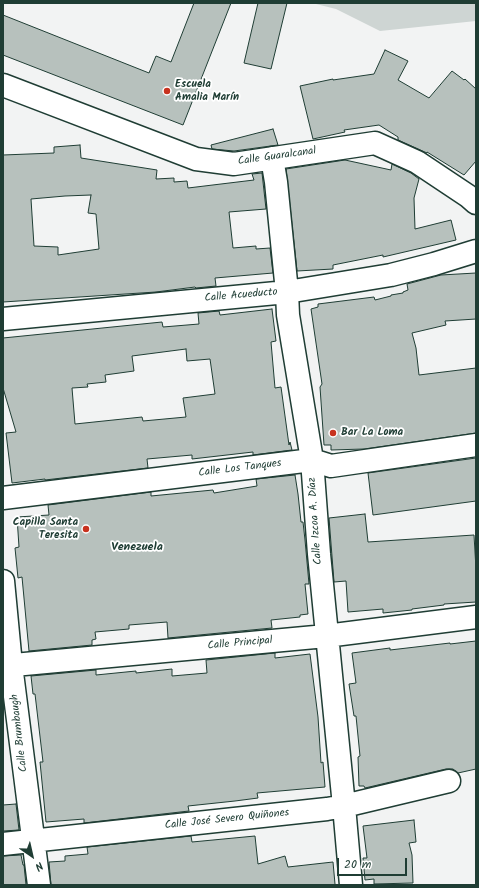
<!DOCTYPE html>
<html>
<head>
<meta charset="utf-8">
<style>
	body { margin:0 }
	#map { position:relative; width:479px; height:888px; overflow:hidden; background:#f2f3f3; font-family:Kalam,sans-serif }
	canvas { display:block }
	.frame { position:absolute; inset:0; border:4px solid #1f3d34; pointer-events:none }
	.north { position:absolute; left:12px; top:836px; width:40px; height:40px; -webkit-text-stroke:3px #fff; paint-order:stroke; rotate:146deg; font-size:11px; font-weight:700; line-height:16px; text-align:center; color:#1f3d34 }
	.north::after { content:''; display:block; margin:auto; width:14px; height:18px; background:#1f3d34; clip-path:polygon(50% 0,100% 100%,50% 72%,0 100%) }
	.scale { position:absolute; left:337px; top:858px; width:70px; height:18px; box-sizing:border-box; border:2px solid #1f3d34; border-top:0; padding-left:5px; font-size:12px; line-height:14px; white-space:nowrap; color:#1f3d34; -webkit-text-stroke:3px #fff; paint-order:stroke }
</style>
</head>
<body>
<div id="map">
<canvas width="479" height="888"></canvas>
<div class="frame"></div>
<div class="north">N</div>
<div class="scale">20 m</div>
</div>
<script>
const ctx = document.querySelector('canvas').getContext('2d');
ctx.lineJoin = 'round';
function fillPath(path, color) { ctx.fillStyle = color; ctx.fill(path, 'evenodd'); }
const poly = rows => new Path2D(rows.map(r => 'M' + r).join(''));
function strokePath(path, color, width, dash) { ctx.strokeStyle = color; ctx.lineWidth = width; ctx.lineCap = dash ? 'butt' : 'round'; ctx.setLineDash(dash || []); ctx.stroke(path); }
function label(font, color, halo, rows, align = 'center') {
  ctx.font = font + ' Kalam,sans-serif'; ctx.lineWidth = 3.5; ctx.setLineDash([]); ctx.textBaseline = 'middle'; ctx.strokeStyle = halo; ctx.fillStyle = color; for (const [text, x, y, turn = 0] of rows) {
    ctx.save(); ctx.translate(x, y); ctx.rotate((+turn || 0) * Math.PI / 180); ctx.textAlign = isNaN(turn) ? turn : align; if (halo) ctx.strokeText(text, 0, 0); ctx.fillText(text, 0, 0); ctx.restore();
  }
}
fillPath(poly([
	[312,3,476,3,476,21,380,31,336,9]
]), '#ced5d3');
const building = poly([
	[194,3,231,3,183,125,3,55,3,15,149,73,156,56,171,62,194,3],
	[258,3,287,3,271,69,244,63,258,3],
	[385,50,408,61,398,80,429,98,452,71,464,80,465,79,476,89,476,161,464,175,427,152,427,153,398,140,398,137,379,125,344,130,345,132,313,139,300,86,333,79,333,80,374,74,385,50],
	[273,129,278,145,234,151,212,149,211,145,273,129],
	[80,145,81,158,157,170,156,179,174,178,174,182,187,181,188,188,254,180,252,174,262,173,266,209,229,212,233,248,256,246,256,249,270,248,273,273,215,278,216,286,196,288,195,287,156,292,3,302,3,155,54,153,54,147,80,145],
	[91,195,88,213,96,214,99,249,58,255,58,247,34,246,31,199,65,196,91,195],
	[345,160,391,170,392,164,411,173,419,179,414,198,415,229,451,220,456,240,383,257,383,255,333,265,333,269,297,271,286,169,345,160],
	[476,273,476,319,445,321,446,325,412,333,416,348,419,375,476,368,476,433,364,449,331,450,331,445,324,445,320,387,322,384,311,309,318,307,318,304,374,297,375,300,391,296,391,295,403,293,403,292,408,290,407,284,441,275,476,273],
	[272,309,276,341,271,342,275,388,281,387,289,445,290,442,292,450,253,455,253,452,192,459,192,455,147,459,148,468,45,480,45,479,12,483,6,433,16,432,3,388,3,338,162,322,163,327,199,324,198,313,219,311,220,315,272,309],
	[186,349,187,361,210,359,215,394,183,398,186,417,143,421,142,417,75,424,72,388,88,387,87,384,106,382,105,375,134,371,132,356,186,349],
	[476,458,476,501,373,515,368,473,476,458],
	[295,475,298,494,301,522,303,522,305,540,309,584,305,584,308,614,300,615,300,617,271,620,272,628,168,638,167,622,129,625,129,629,95,632,96,639,92,640,92,645,29,651,22,577,18,578,15,548,19,547,17,517,49,515,48,505,151,492,151,496,213,490,214,493,257,486,256,479,295,475],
	[365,514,368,542,474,535,476,569,476,602,444,604,444,605,412,609,412,610,383,613,383,609,348,612,346,581,334,582,329,518,365,514],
	[476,641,476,769,458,773,453,769,446,769,365,788,364,786,359,786,358,757,360,756,356,716,354,716,349,684,356,683,352,653,390,648,390,650,450,643,450,644,476,641],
	[275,653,275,658,310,654,318,717,321,763,323,762,325,787,257,793,258,798,235,801,188,806,189,811,84,823,84,819,46,822,40,762,43,762,35,694,33,694,31,676,96,670,96,675,136,671,136,673,172,669,172,676,207,673,206,660,275,653],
	[16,804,19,830,3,831,3,805,16,804],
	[414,820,416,842,409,843,412,855,413,883,374,884,374,879,365,880,363,858,367,858,363,826,414,820],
	[191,836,192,842,255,836,258,864,285,856,288,867,333,862,335,884,334,885,51,885,49,862,65,861,65,856,88,854,87,847,191,836],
	[21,855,23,865,24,865,26,885,3,885,3,856,21,855]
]);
fillPath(building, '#b7c1bd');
strokePath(building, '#1f3d34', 1);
const minor = poly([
	[3,85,196,159,234,164,375,143,417,162,468,196,476,203],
	[272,158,276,182,287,292,288,315,312,460,319,554,344,806,351,885],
	[3,319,287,292,391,275,434,264,476,251],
	[3,498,312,460,331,466,476,445],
	[3,581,11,665,39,885],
	[3,666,326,636,476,617],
	[3,844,327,809,344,806,449,781]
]);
strokePath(minor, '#1f3d34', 25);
strokePath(minor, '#fff', 22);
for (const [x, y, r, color] of [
	[167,91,4,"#c8321e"],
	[333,433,4,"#c8321e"],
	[86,529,4,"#c8321e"]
]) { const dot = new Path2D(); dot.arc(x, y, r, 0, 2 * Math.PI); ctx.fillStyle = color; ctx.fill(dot); strokePath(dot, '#fff', 1.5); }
label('bold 11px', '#1f3d34', '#fff', [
	["Escuela",175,85],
	["Amalia Marín",175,98],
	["Bar La Loma",341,433],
	["Capilla Santa",78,523,"right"],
	["Teresita",78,536,"right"]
], 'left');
label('11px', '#1f3d34', '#fff', [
	["Calle Guaralcanal",277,157,-8],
	["Calle Acueducto",241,296,-5],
	["Calle Los Tanques",240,469,-7],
	["Calle Izcoa A. Díaz",316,521,-94],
	["Calle Principal",240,644,-5],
	["Calle Brumbaugh",20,733,-97],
	["Calle José Severo Quiñones",227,820,-6]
]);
label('bold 12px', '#1f3d34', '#fff', [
	["Venezuela",137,548]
]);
</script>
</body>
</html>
